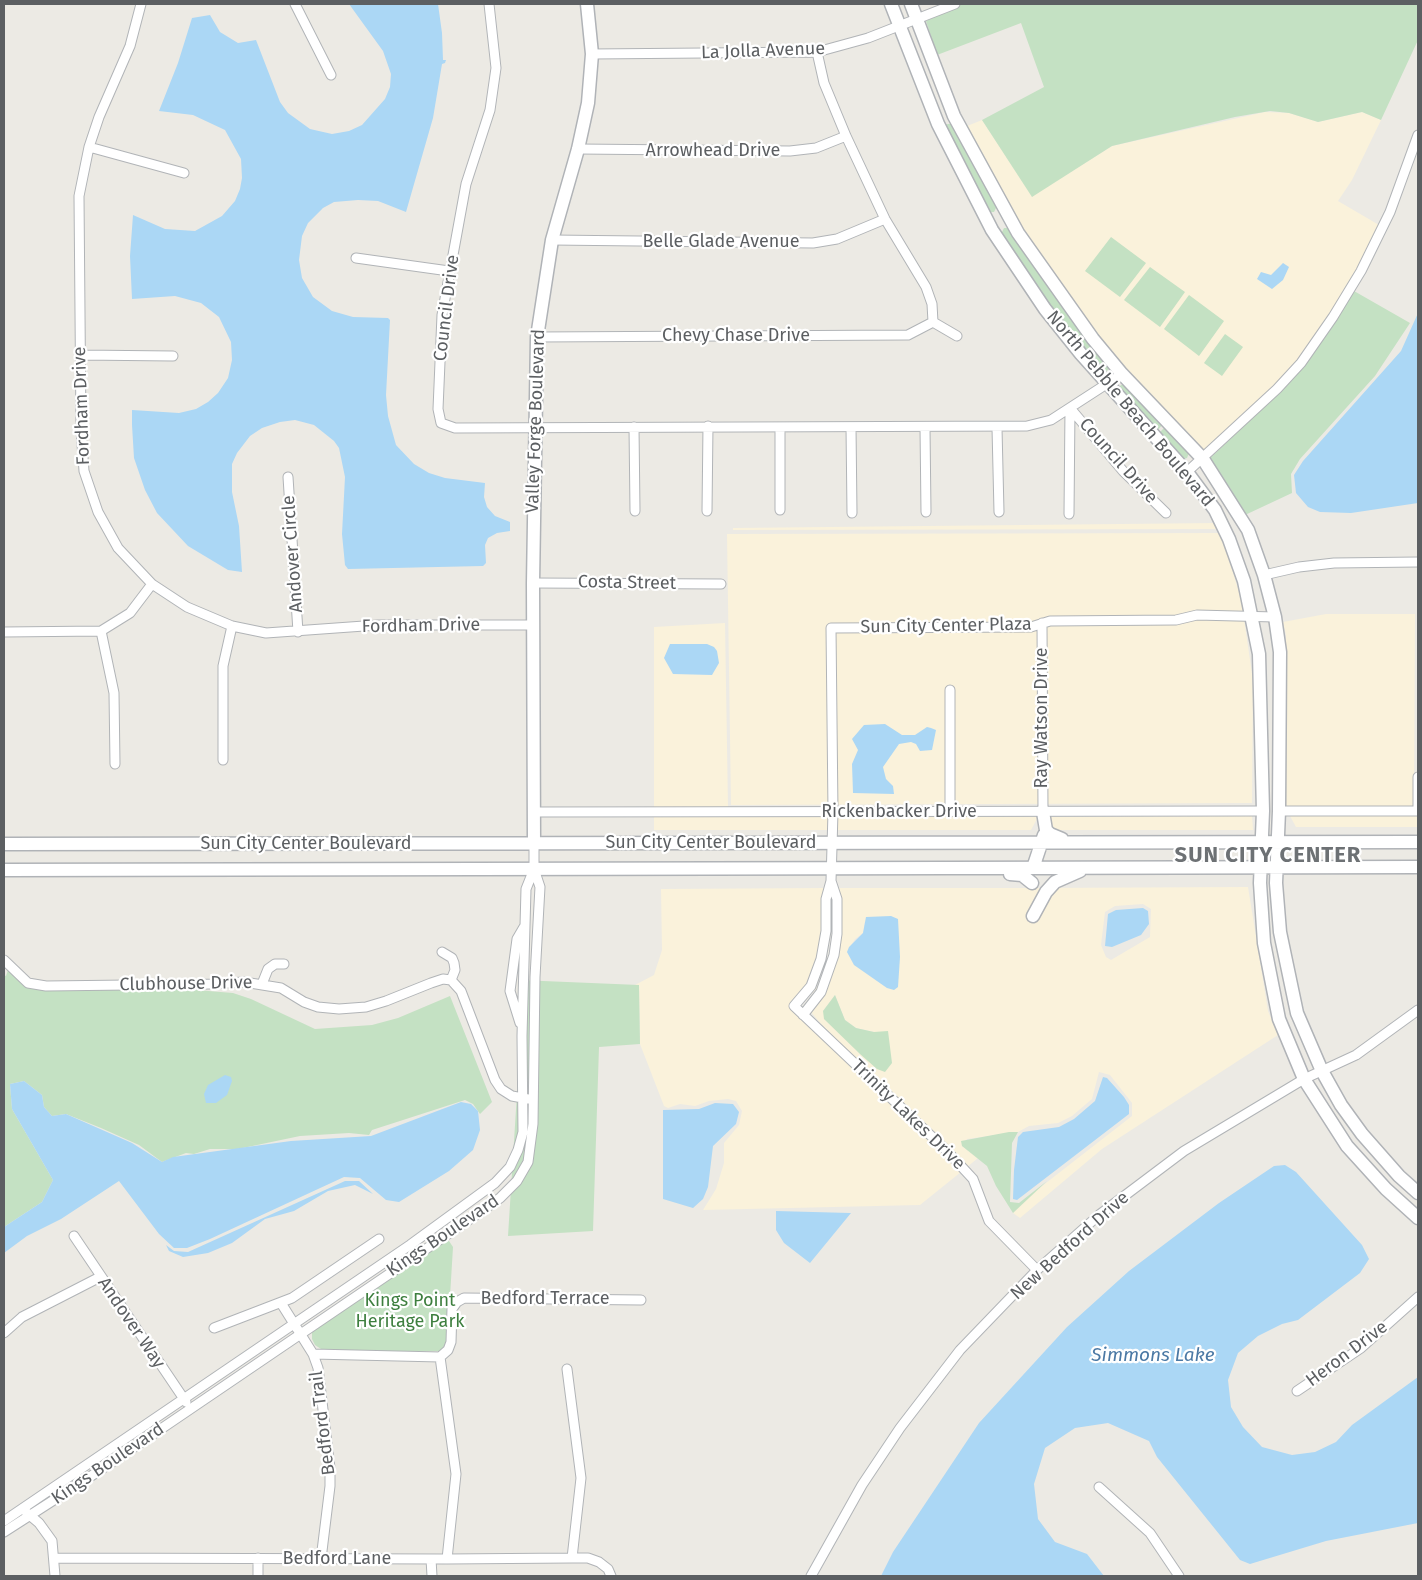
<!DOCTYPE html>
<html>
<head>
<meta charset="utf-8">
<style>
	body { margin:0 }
	#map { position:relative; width:1422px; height:1580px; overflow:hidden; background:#eceae4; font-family:"Fira Sans",sans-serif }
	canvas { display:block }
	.frame { position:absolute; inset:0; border:5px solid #5c5f62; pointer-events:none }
</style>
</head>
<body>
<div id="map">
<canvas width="1422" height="1580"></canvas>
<div class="frame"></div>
</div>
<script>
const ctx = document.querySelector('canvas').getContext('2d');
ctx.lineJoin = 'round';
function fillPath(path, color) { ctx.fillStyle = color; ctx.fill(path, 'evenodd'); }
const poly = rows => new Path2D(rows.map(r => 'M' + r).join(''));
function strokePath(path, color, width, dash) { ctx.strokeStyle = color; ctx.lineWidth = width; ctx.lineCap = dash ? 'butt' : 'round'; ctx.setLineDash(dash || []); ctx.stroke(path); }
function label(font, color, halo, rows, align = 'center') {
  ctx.font = font + ' "Fira Sans",sans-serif'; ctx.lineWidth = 4.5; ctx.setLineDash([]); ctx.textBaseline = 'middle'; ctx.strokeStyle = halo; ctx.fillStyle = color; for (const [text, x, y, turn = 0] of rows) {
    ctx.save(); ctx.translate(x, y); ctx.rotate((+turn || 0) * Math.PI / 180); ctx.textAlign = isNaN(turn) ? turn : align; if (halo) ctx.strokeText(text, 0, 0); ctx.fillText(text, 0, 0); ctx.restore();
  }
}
fillPath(poly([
	[1265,112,1289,113,1318,122,1362,112,1381,120,1352,180,1338,201,1379,225,1357,269,1330,314,1298,360,1274,386,1203,453,1111,354,1024,234,967,126,982,120,1032,196,1112,146],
	[1217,523,1220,529,733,530,733,528],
	[1221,533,1241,599,1253,680,1252,803,731,805,727,534],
	[1326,614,1415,614,1414,807,1286,807,1286,635,1283,622],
	[725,623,728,807,654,807,654,627],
	[654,816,829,816,828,830,654,830],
	[837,816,1038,817,1031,830,836,830],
	[1252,816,1253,830,1051,830,1047,817],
	[1290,816,1418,816,1418,827,1296,827],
	[1248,887,1268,1011,1278,1035,1102,1149,1020,1218,1013,1213,1028,1197,1132,1116,1132,1103,1110,1075,1099,1072,1092,1099,1072,1116,1058,1123,1029,1126,1018,1132,967,1139,962,1146,978,1158,967,1167,822,1025,806,1006,831,961,834,888,1030,888,1031,890,1034,888],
	[1143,904,1151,909,1150,937,1111,960,1106,957,1101,945,1105,912,1115,906],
	[865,921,887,988,854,964,847,952,855,939,863,933],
	[835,995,845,1020,856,1028,874,1032,888,1032,860,1054,823,1011],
	[826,888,823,959,798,1003,816,1032,961,1172,920,1205,703,1210,716,1189,724,1163,724,1143,739,1125,742,1111,736,1101,728,1099,709,1101,695,1106,680,1104,668,1108,664,1106,640,1044,639,985,635,985,654,975,662,950,661,889]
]), '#faf2db');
fillPath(poly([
	[961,4,1418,4,1418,40,1381,120,1362,112,1318,122,1289,113,1270,111,1235,117,1112,146,1032,197,982,120,1044,87,1021,23,937,55,926,21],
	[948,124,953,124,997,206,994,212,989,212,945,125],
	[1004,228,1009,228,1109,368,1107,371,1103,372,1048,304,1001,234],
	[1111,237,1146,263,1120,297,1085,271],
	[1150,267,1185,292,1160,327,1124,300],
	[1354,291,1410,323,1375,376,1300,459,1291,474,1292,493,1245,515,1230,488,1208,460,1279,393,1304,366],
	[1189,295,1224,321,1199,356,1164,329],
	[1225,334,1243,347,1222,376,1204,363],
	[1121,385,1125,385,1163,424,1156,432,1118,388],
	[1165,427,1189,453,1187,458,1183,459,1158,434],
	[8,970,22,982,37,989,196,990,233,993,251,999,315,1029,372,1025,398,1018,450,996,492,1102,480,1114,473,1104,465,1100,372,1130,369,1135,349,1133,300,1136,238,1149,210,1149,194,1154,186,1153,162,1162,139,1145,101,1128,66,1114,52,1116,44,1107,42,1095,24,1081,10,1084,12,1109,53,1180,42,1202,4,1227,4,975,6,976],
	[519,980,639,985,640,1044,599,1047,593,1231,508,1236,520,1046],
	[835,995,845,1020,856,1028,874,1032,888,1031,892,1063,885,1072,877,1069,860,1054,824,1019,823,1011],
	[1009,1132,1018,1132,1012,1143,1010,1202,1019,1203,1047,1181,1013,1213,996,1186,987,1166,962,1146,961,1141],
	[447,1238,453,1247,447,1346,440,1351,324,1351,315,1345,312,1339,312,1331]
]), '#c4e1c3');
fillPath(poly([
	[349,4,438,4,442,33,443,60,446,60,445,63,442,64,433,118,406,212,378,201,358,200,334,202,323,208,308,223,302,236,299,260,302,278,313,297,332,311,353,317,388,318,390,320,386,395,388,416,396,445,414,464,429,473,445,478,485,483,484,497,487,507,495,516,510,522,510,531,497,533,488,538,485,545,486,563,483,566,348,569,345,565,342,534,345,477,339,448,334,441,314,425,295,420,280,422,262,428,250,436,237,453,232,464,232,492,239,526,242,572,228,570,188,546,157,513,145,490,134,458,132,425,132,410,179,413,196,409,208,402,218,393,228,378,232,360,231,342,219,317,201,303,175,296,132,299,130,256,133,215,165,229,195,231,222,216,235,201,240,189,242,178,241,159,225,130,193,115,159,111,178,63,192,18,210,15,220,32,238,43,256,40,280,102,288,113,310,129,332,134,349,131,362,125,385,99,390,87,391,74,383,51],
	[1283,263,1289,267,1283,280,1272,289,1257,279,1261,272,1271,275],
	[1418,313,1418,503,1351,513,1320,512,1308,507,1296,493,1294,475,1303,461,1401,351],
	[670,644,707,644,714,647,717,651,719,663,712,675,673,674,664,658],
	[885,724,902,735,915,735,927,727,931,728,936,730,932,750,920,751,916,744,911,742,899,744,883,767,886,779,893,786,894,794,853,793,852,764,858,750,852,739,864,725],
	[1143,908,1148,911,1149,924,1141,935,1112,947,1105,946,1108,914,1116,910],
	[891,916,898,919,900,957,898,987,894,990,887,988,854,965,847,952,849,947,863,933,866,917],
	[225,1075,231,1077,232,1081,227,1095,216,1103,206,1103,204,1094,208,1085],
	[1103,1077,1107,1078,1124,1097,1129,1105,1129,1114,1017,1200,1013,1199,1014,1170,1018,1137,1023,1132,1059,1127,1074,1119,1095,1101],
	[24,1081,42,1095,44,1107,52,1116,66,1114,132,1143,162,1162,173,1157,291,1141,371,1136,461,1102,471,1104,478,1111,480,1130,473,1150,449,1171,399,1202,386,1200,360,1178,344,1177,210,1239,187,1248,174,1248,159,1234,119,1181,61,1219,27,1236,4,1253,4,1227,42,1202,53,1180,12,1109,10,1084],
	[715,1103,733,1104,739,1112,736,1124,713,1146,708,1187,703,1199,693,1208,663,1199,663,1110,699,1109],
	[1285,1165,1296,1172,1362,1245,1369,1259,1360,1273,1298,1320,1282,1324,1258,1336,1238,1353,1228,1380,1231,1407,1243,1427,1262,1447,1292,1455,1315,1452,1336,1442,1352,1425,1418,1377,1418,1523,1326,1541,1250,1564,1240,1560,1157,1457,1149,1441,1108,1423,1075,1428,1045,1448,1034,1484,1038,1519,1055,1542,1087,1554,1104,1576,881,1576,893,1552,979,1423,1067,1327,1129,1271,1219,1203,1274,1166],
	[345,1181,359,1181,373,1194,355,1185,328,1191,294,1211,265,1219,232,1243,208,1253,183,1257,169,1251,166,1245,174,1251,188,1252],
	[776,1211,850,1213,851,1213,810,1263,784,1243,776,1230]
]), '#abd7f5');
const street = poly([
	[141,4,130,46,99,117,89,147,79,196,81,430,84,471,98,512,118,548,152,584,187,607,232,626,266,633,378,625,533,625],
	[295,4,331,75],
	[489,4,496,68,490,110,466,184,442,315,438,409,441,423,455,428,1027,426,1051,420,1122,374],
	[817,52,824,83,846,136,885,219,926,287,932,304,933,322,957,336],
	[592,54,817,52,868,38,955,4],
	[89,147,184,173],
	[578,149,790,151,816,148,846,136],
	[552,240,813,243,837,239,885,219],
	[356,258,449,271],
	[537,337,908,335,933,322],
	[80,355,173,356],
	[634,427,635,511],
	[780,427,780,510],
	[851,427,852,513],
	[925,428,926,512],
	[997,428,999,512],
	[1187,472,1277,389,1301,363,1333,317,1361,271,1390,212,1418,135],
	[288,477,298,632],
	[707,511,708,426],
	[1069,514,1070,408,1123,471,1166,513],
	[1264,575,1299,567,1334,563,1418,562],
	[533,583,721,584],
	[1042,623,1043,812],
	[101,631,114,693,115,764],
	[4,632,101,631,130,613,152,584],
	[950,690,950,812],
	[223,760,223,666,232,626],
	[1279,811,1418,811],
	[1418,811,1418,777],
	[534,812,1263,811],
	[831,881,833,812,831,628,1031,627,1050,621,1176,620,1197,615,1275,617],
	[442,952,452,958,454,963,455,970,451,980],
	[4,960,28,983,46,986,211,984,244,982,281,988,304,1002,318,1007,339,1009,366,1007,386,1001,431,983,443,979,451,980,461,991,495,1080,501,1089,512,1096,528,1099],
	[262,984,268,969,275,964,284,964],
	[803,1015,821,992,834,955,837,934,837,899,831,881,826,899,826,931,821,959,811,986,794,1006,947,1151,973,1179,989,1221,1037,1270],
	[520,1023,510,991,517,939,524,927],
	[74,1236,186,1402],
	[281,1303,313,1354,318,1368,330,1468,330,1486,321,1559],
	[214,1328,292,1298,379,1239],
	[4,1333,22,1317,100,1277],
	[313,1354,440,1357,448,1350,451,1342,452,1309,457,1302,464,1298,641,1300],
	[440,1357,456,1474,447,1559],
	[567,1369,581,1478,572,1558],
	[1297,1391,1361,1348,1418,1297],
	[1099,1487,1150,1533,1179,1576],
	[26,1512,39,1523,52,1541,55,1576],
	[4,1521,410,1245,495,1183,510,1167,518,1150,523,1132,522,1036,526,889,534,869],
	[4,1532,102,1469,476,1215,500,1198,517,1181,528,1162,533,1124,535,977,540,887,534,869,534,844],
	[55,1558,447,1559,572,1558,588,1558,599,1562,608,1569,611,1576],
	[258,1558,258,1576],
	[431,1559,432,1576],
	[811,1576,862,1485,900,1428,960,1350,1037,1270,1099,1215,1184,1151,1304,1079,1356,1055,1418,1010]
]);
const secondary = poly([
	[891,4,938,124,992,230,1045,309,1081,354,1187,472,1215,510,1229,539,1244,581,1259,654,1263,811,1260,883,1264,943,1279,1019,1304,1079,1347,1146,1386,1189,1418,1218],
	[911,4,954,116,1018,233,1093,339,1122,374,1203,459,1248,530,1264,575,1275,617,1280,652,1279,811,1276,883,1280,932,1297,1013,1322,1071,1341,1105,1362,1134,1399,1176,1418,1193],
	[1043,812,1046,830,1050,834,1062,839],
	[4,844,1418,842],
	[534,844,533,583,537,337,552,240,578,149,588,103,592,54,587,4],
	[1033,868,1044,835],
	[4,870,1418,867],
	[1010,874,1022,875,1032,883],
	[1033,916,1046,892,1055,882,1080,871]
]);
strokePath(street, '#b1b4b7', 11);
strokePath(secondary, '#b0b3b7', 15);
strokePath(street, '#fff', 9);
strokePath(secondary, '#fff', 12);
label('18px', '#5c5f62', '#fff', [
	["La Jolla Avenue",763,51,-2],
	["Arrowhead Drive",713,151],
	["Belle Glade Avenue",721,242],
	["Council Drive",447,308,-83],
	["Chevy Chase Drive",736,336],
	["Fordham Drive",82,406,-92],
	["North Pebble Beach Boulevard",1130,409,50],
	["Valley Forge Boulevard",536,421,-88],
	["Council Drive",1118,461,48],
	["Andover Circle",293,554,-94],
	["Costa Street",627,583,1],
	["Fordham Drive",421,626,-1],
	["Sun City Center Plaza",946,626,-1],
	["Ray Watson Drive",1042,718,-90],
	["Rickenbacker Drive",899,812],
	["Sun City Center Boulevard",711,843],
	["Sun City Center Boulevard",306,844],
	["Clubhouse Drive",186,984,-1],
	["Trinity Lakes Drive",908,1115,44],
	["Kings Boulevard",443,1236,-34],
	["New Bedford Drive",1070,1246,-42],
	["Bedford Terrace",545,1299],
	["Andover Way",131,1323,56],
	["Heron Drive",1347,1354,-37],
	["Bedford Trail",323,1423,-97],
	["Kings Boulevard",108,1464,-34],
	["Bedford Lane",337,1559]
]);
label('18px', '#3e7f3f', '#fff', [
	["Kings Point",410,1301],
	["Heritage Park",410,1322]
]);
label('italic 19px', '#4b79a5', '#fff', [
	["Simmons Lake",1153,1356]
]);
ctx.letterSpacing = '1px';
label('bold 22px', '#6d7174', '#fff', [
	["SUN CITY CENTER",1268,856]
]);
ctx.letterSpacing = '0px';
</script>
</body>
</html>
